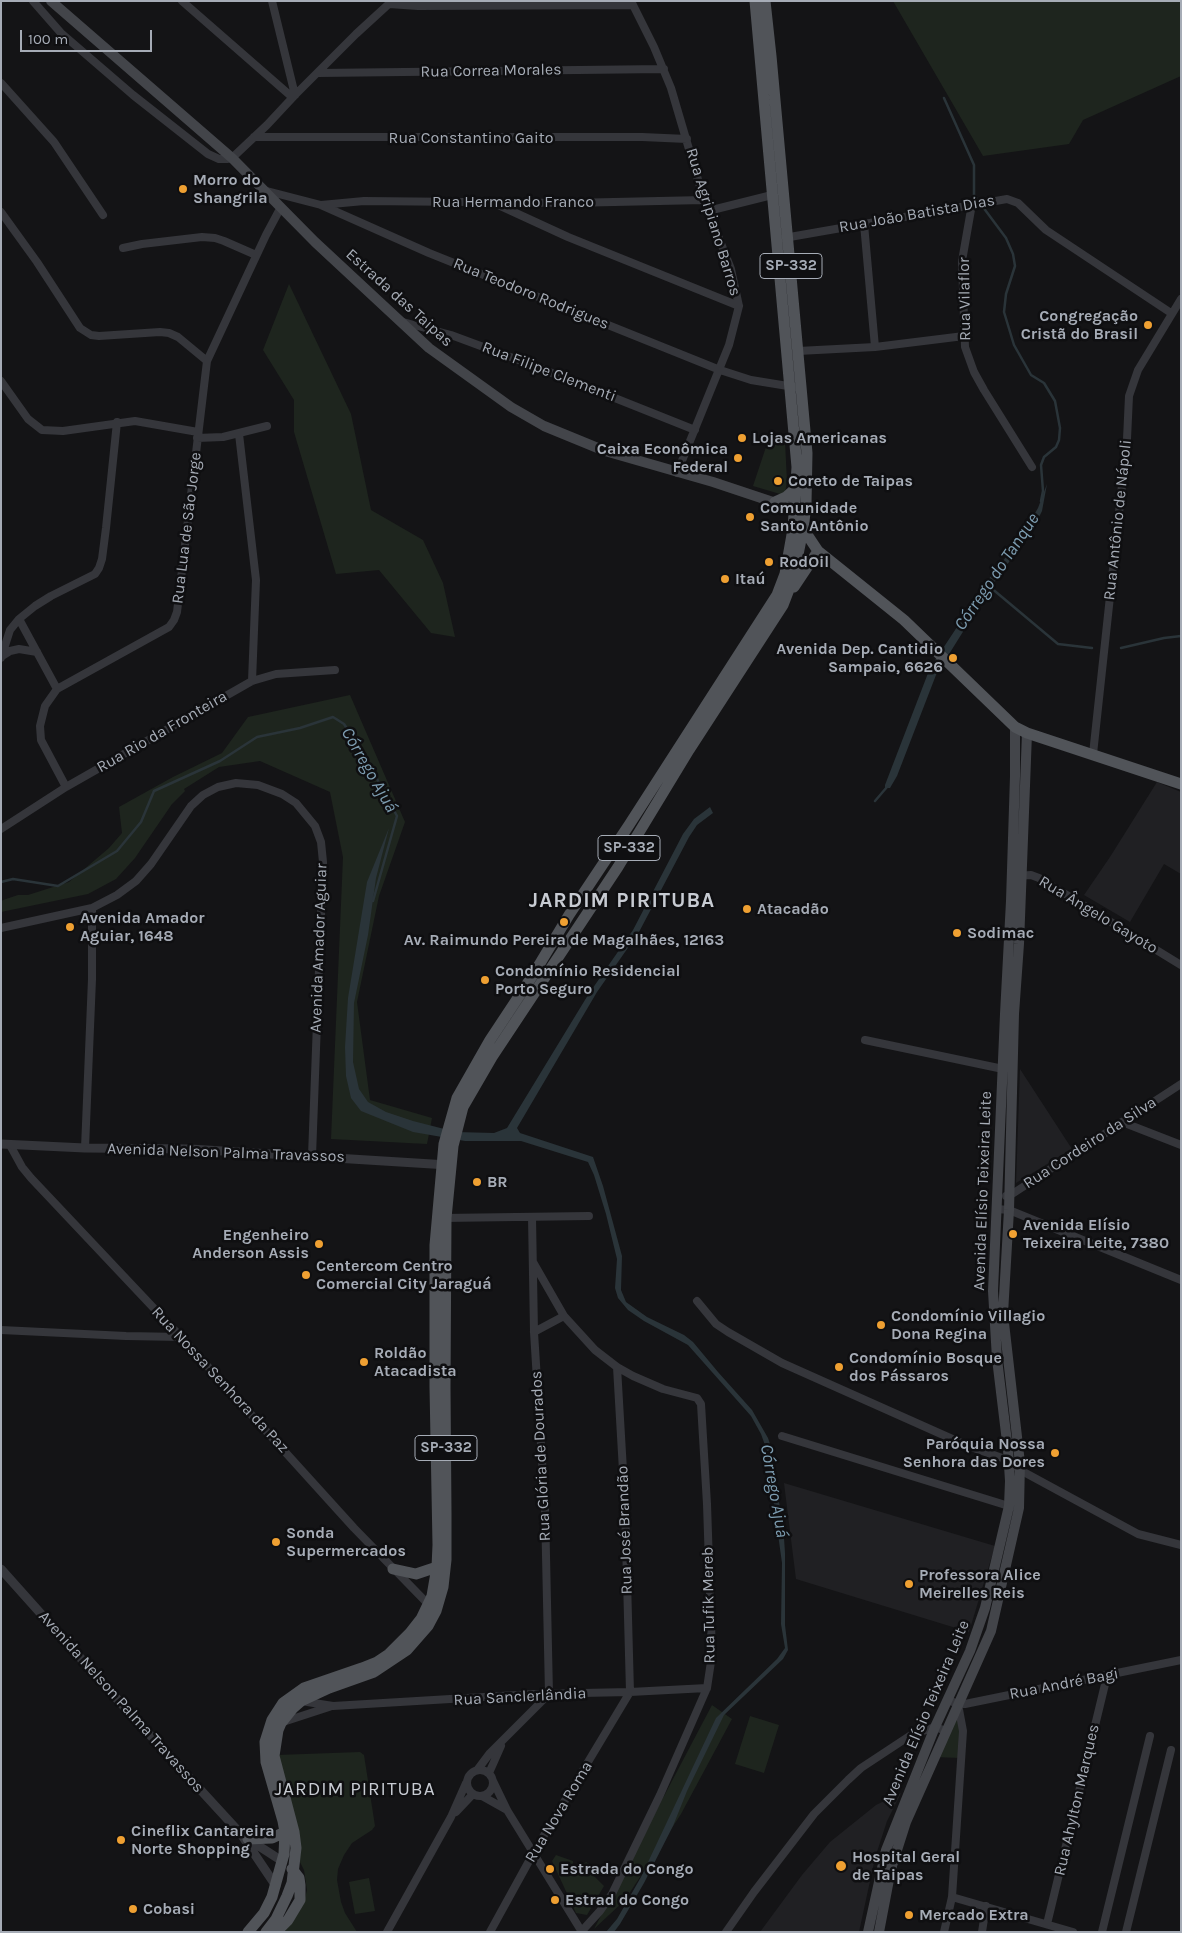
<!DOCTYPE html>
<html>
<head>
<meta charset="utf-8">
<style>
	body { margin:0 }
	#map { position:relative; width:1182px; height:1933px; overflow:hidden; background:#141416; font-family:Karla,sans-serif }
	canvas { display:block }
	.frame { position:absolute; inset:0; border:2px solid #a6acb6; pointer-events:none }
	.scale { position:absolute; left:20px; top:30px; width:132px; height:22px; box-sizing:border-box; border:2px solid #a6acb6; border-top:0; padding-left:6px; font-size:15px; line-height:18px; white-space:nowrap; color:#a6acb6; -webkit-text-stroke:4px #0f0f11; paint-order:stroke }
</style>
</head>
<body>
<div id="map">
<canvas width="1182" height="1933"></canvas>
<div class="frame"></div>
<div class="scale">100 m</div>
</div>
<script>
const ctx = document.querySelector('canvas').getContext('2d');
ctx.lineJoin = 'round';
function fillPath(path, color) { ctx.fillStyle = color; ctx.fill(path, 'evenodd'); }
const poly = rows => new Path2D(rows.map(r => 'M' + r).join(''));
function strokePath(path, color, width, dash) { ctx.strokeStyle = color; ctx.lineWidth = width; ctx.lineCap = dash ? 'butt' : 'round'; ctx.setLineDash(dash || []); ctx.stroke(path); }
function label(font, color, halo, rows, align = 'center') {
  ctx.font = font + ' Karla,sans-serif'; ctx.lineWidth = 5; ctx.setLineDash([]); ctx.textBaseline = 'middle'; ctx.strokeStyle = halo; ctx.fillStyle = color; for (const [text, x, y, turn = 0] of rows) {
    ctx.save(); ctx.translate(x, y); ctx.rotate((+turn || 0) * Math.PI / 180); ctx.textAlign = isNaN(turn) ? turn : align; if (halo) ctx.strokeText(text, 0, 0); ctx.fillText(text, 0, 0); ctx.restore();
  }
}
fillPath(poly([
	[1157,782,1181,792,1181,874,1164,864,1130,922,1084,895,1110,857],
	[1020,1069,1072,1149,1016,1183],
	[784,1483,995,1546,969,1632,796,1579],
	[901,1793,887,1821,875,1858,859,1932,760,1932,802,1875,830,1842,876,1805]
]), '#202023');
fillPath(poly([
	[893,1,1181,1,1181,76,1083,120,1069,144,983,156],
	[289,284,351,414,371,510,423,540,443,583,455,637,431,633,379,570,336,574,294,432,294,400,263,350],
	[768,441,785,442,787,481,785,493,780,494,753,486],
	[350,695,405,822,379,896,357,1002,370,1100,432,1118,427,1144,331,1139,343,857,330,792,260,761,219,767,184,789,185,791,172,804,135,858,116,879,88,894,1,912,1,901,6,899,18,895,28,895,69,882,109,848,122,833,119,807,173,777,222,753,248,717],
	[958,1702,961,1758,934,1757],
	[712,1705,732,1719,681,1814,625,1900,594,1929],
	[750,1716,779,1725,764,1773,735,1764],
	[360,1752,364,1755,375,1826,372,1830,352,1843,344,1855,338,1869,337,1880,341,1902,345,1913,357,1932,283,1932,304,1902,307,1890,304,1870,299,1860,277,1755],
	[556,1855,573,1861,574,1870,586,1862,596,1868,593,1875,604,1886,587,1915,576,1913,552,1861],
	[369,1878,375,1911,355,1914,349,1882]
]), '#1e251e');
fillPath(poly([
	[1047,484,1042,511,1034,527,989,590,936,675,897,776,890,788,885,788,885,785,930,668,988,580,1020,539,1038,508],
	[710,807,713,813,697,825,689,837,639,932,597,992,517,1128,520,1133,593,1157,603,1186,622,1256,621,1290,626,1302,647,1317,684,1335,693,1342,718,1372,752,1410,768,1438,772,1450,773,1471,783,1523,785,1553,785,1625,788,1650,783,1659,724,1715,687,1791,673,1826,644,1883,620,1924,614,1932,606,1932,617,1919,641,1877,716,1718,777,1659,785,1648,781,1624,782,1563,766,1448,761,1434,751,1416,688,1345,644,1321,628,1310,618,1298,615,1288,617,1259,606,1214,594,1175,588,1162,521,1141,465,1141,413,1132,361,1111,351,1098,346,1076,345,1047,348,998,367,882,389,828,376,878,368,935,354,1003,353,1062,359,1089,368,1102,386,1112,413,1121,456,1132,494,1133,507,1128,588,995,633,930,683,834,694,819]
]), '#2a3439');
strokePath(poly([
	[944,98,974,165,974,195,1006,238,1013,254,1015,266,1006,294,1004,312,1014,345,1031,375,1044,383,1055,401,1060,428,1059,440,1056,447,1044,457,1041,465,1043,491,1041,501],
	[990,587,1058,644,1092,648],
	[1121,648,1164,638,1181,636],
	[875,801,887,787],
	[1,882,13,879,58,886,117,851,141,822,154,791,220,761,257,737,300,728,333,717,344,724,363,753,397,816,373,901]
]), '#2a3439', 2.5);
strokePath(poly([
	[33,1,61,33,133,95,208,154,219,159,227,159,232,158,267,125,295,95,356,34,392,1],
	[182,1,292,97],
	[272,1,295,95],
	[631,1,654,47,671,88,704,200,731,269,739,306,729,345,677,473],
	[389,4,418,6,633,5],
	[318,73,664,69],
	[1,83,54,142,103,215],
	[254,137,642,137,687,139],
	[263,190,321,205,429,253,720,370,751,380,794,387],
	[494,203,568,237,739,306],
	[972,204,962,261,965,347,974,372,984,390,1032,467],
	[321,205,364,201,569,203,704,200],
	[708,211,772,195],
	[1,212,37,262,80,328,91,335,99,336,160,332,169,333,178,337,207,361],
	[864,224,875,347],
	[784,238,1007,199,1018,203,1046,230,1171,313],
	[123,248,142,244,202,237,215,238,224,241,256,255],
	[403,322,451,335,532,365,695,430],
	[798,351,875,347,964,336],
	[1,381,28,419,42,430,63,431,135,421,198,432],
	[239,434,256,580,252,681],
	[197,438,223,437,267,426],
	[19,619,57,689],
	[2,656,10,651,19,649,37,652],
	[1,658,10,630,19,619,35,606,51,596,95,574,99,568,102,559,106,528,117,422],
	[1093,754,1127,439,1129,396,1138,370,1181,299],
	[66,787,41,740,40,726,45,706,57,689,169,627,174,620,177,612,207,361,266,235,281,207],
	[1,829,66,787,252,681,276,674,335,670],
	[1016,876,1031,875,1039,878,1181,965],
	[1,928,92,908,117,895,136,881,151,864,191,806,203,795,218,787,236,783,258,785,282,794,296,803,315,826,321,842,323,862,312,1156],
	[865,1040,1003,1069],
	[1122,1122,1181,1145],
	[10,1145,22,1167,31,1178,181,1337,354,1528,430,1606],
	[85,1148,92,979,92,908],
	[1006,1196,1009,1196,1181,1084],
	[997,1209,1009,1210,1181,1280],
	[443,1218,589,1216],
	[533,1262,564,1316,595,1350,617,1367,633,1376,663,1389,697,1398,701,1404,707,1504,712,1655,707,1688,660,1795,612,1894,600,1911,581,1932],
	[697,1301,716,1324,728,1332,782,1363,968,1446,1008,1460,1020,1470,1138,1534,1181,1545],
	[1,1330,126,1336,181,1337],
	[534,1332,564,1316],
	[782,1436,1012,1507],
	[948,1700,958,1704,965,1704,1181,1660],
	[301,1701,333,1706,534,1694,630,1692,707,1688],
	[283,1722,329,1707],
	[478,1769,490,1753,549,1694,545,1509,534,1332,532,1217],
	'467 1783a13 13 0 1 1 26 0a13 13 0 1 1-26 0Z',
	[489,1773,501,1746],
	[493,1781,507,1810,582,1932],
	[482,1796,507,1810],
	[456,1812,473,1794],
	[952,1897,1073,1932],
	[1047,1924,1107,1676],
	[387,1932,451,1817,466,1783],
	[490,1932,534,1852,630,1692,625,1505,617,1367],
	[726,1932,754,1892,814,1814,848,1780,861,1768,911,1735,935,1727,946,1731],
	[944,1932,952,1897,963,1731,958,1704],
	[982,1932,986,1906],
	[1102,1932,1150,1736],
	[1126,1932,1171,1750]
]), '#35363b', 8);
strokePath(poly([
	[1,1144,85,1148,190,1149,448,1165],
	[1,1569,118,1700,241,1834,276,1886],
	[248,1839,282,1861]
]), '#35363b', 9);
strokePath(poly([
	[51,1,232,158,315,242,429,348,511,407,544,426,605,451,713,482,794,509],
	[868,1932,886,1850,935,1727,970,1651,985,1608,1009,1506,1010,1481,1008,1450,997,1359,993,1291,1005,1014,1011,901,1015,776,1015,727],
	[879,1932,891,1869,906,1822,991,1631,1019,1508,1020,1463,1003,1314,1009,1210,1014,1014,1019,944,1027,733]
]), '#43454a', 10);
strokePath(poly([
	[775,502,786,497,796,488],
	[802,527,818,551,904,620,1015,727,1027,733,1181,784],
	[794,587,818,551],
	[393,1569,416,1574,437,1567],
	[248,1839,272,1838,285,1832],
	[248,1932,264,1913,272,1897,284,1854,285,1832,283,1821,266,1762,265,1742,272,1720,283,1703,304,1688,362,1668,377,1662,389,1654,410,1633,421,1619,432,1596,437,1567,438,1545,435,1387,435,1245,444,1144,457,1098,490,1040,533,975,569,915,629,825,777,595,785,574,793,529,797,467,755,1],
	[266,1932,276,1919,287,1896,292,1883,296,1848,294,1832,274,1756,278,1730,281,1723,293,1708,301,1701,329,1688,374,1672,407,1650,428,1626,436,1611,443,1587,446,1560,446,1513,445,1387,446,1218,453,1146,463,1107,492,1057,618,867,689,750,783,605,793,579,803,530,806,504,807,453,771,56,765,1],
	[276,1932,288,1920,300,1900,300,1885,299,1878,292,1869]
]), '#515459', 11);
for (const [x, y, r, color] of [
	[183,189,5,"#efa032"],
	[1148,325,5,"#efa032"],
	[742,438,5,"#efa032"],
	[738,458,5,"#efa032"],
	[778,481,5,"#efa032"],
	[750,517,5,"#efa032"],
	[769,562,5,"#efa032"],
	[725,579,5,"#efa032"],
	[953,658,5,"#efa032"],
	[747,909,5,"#efa032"],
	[564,922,5,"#efa032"],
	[70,927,5,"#efa032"],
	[957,933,5,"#efa032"],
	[485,980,5,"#efa032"],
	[477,1182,5,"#efa032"],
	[1013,1234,5,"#efa032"],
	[319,1244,5,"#efa032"],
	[306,1275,5,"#efa032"],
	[881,1325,5,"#efa032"],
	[364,1362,5,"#efa032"],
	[839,1367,5,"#efa032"],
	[1055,1453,5,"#efa032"],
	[276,1542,5,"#efa032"],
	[909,1584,5,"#efa032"],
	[121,1840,5,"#efa032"],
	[841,1866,6,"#efa032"],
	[550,1869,5,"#efa032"],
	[555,1900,5,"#efa032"],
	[133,1909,5,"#efa032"],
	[909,1915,5,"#efa032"]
]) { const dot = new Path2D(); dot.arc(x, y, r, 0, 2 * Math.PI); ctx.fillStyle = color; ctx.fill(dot); strokePath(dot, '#0f0f11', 2); }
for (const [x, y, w] of [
	[791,266,62],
	[629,848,62],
	[446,1448,62]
]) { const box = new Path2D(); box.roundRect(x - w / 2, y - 12.5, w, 25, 4); ctx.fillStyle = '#0f0f11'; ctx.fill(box); strokePath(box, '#a6acb6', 1); }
label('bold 15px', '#a6acb6', null, [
	["SP-332",791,266],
	["SP-332",629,848],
	["SP-332",446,1448]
]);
label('16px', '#a6acb6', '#0f0f11', [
	["Rua Correa Morales",491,71,-1],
	["Rua Constantino Gaito",471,138],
	["Rua Hermando Franco",513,202],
	["Rua João Batista Dias",917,214,-10],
	["Rua Agripiano Barros",713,222,73],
	["Rua Teodoro Rodrigues",531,294,22],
	["Estrada das Taipas",399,298,42],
	["Rua Vilaflor",965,299,-91],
	["Rua Filipe Clementi",549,372,21],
	["Rua Antônio de Nápoli",1118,520,-84],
	["Rua Lua de São Jorge",187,528,-83],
	["Rua Rio da Fronteira",162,732,-30],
	["Rua Ângelo Gayoto",1098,915,31],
	["Avenida Amador Aguiar",319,948,-88],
	["Rua Cordeiro da Silva",1090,1143,-33],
	["Avenida Nelson Palma Travassos",226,1153,2],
	["Avenida Elísio Teixeira Leite",983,1191,-88],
	["Rua Nossa Senhora da Paz",220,1380,47],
	["Rua Glória de Dourados",541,1456,-93],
	["Rua José Brandão",625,1530,-92],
	["Rua Tufik Mereb",709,1605,-91],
	["Rua André Bagi",1064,1684,-11],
	["Rua Sanclerlândia",520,1697,-3],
	["Avenida Nelson Palma Travassos",121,1702,48],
	["Avenida Elísio Teixeira Leite",926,1713,-67],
	["Rua Ahylton Marques",1077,1800,-77],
	["Rua Nova Roma",559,1812,-59]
]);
label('bold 16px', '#a6acb6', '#0f0f11', [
	["Morro do",193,180],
	["Shangrila",193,198],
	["Congregação",1138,316,"right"],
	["Cristã do Brasil",1138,334,"right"],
	["Lojas Americanas",752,438],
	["Caixa Econômica",728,449,"right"],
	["Federal",728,467,"right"],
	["Coreto de Taipas",788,481],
	["Comunidade",760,508],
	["Santo Antônio",760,526],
	["RodOil",779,562],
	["Itaú",735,579],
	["Avenida Dep. Cantidio",943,649,"right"],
	["Sampaio, 6626",943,667,"right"],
	["Atacadão",757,909],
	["Avenida Amador",80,918],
	["Aguiar, 1648",80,936],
	["Sodimac",967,933],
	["Av. Raimundo Pereira de Magalhães, 12163",564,940,"center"],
	["Condomínio Residencial",495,971],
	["Porto Seguro",495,989],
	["BR",487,1182],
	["Avenida Elísio",1023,1225],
	["Teixeira Leite, 7380",1023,1243],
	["Engenheiro",309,1235,"right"],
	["Anderson Assis",309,1253,"right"],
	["Centercom Centro",316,1266],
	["Comercial City Jaraguá",316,1284],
	["Condomínio Villagio",891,1316],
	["Dona Regina",891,1334],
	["Roldão",374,1353],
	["Atacadista",374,1371],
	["Condomínio Bosque",849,1358],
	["dos Pássaros",849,1376],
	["Paróquia Nossa",1045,1444,"right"],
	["Senhora das Dores",1045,1462,"right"],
	["Sonda",286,1533],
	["Supermercados",286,1551],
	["Professora Alice",919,1575],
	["Meirelles Reis",919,1593],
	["Cineflix Cantareira",131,1831],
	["Norte Shopping",131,1849],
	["Hospital Geral",852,1857],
	["de Taipas",852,1875],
	["Estrada do Congo",560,1869],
	["Estrad do Congo",565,1900],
	["Cobasi",143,1909],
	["Mercado Extra",919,1915]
], 'left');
label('italic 18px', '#7d9db1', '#0f0f11', [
	["Córrego do Tanque",997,572,-56],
	["Córrego Ajuá",369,770,60],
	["Córrego Ajuá",774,1491,80]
]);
ctx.letterSpacing = '1px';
label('19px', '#c7cbd2', '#0f0f11', [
	["JARDIM PIRITUBA",355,1790]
]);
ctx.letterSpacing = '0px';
ctx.letterSpacing = '1px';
label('bold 21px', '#c7cbd2', '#0f0f11', [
	["JARDIM PIRITUBA",622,901]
]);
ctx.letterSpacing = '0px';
</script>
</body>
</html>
